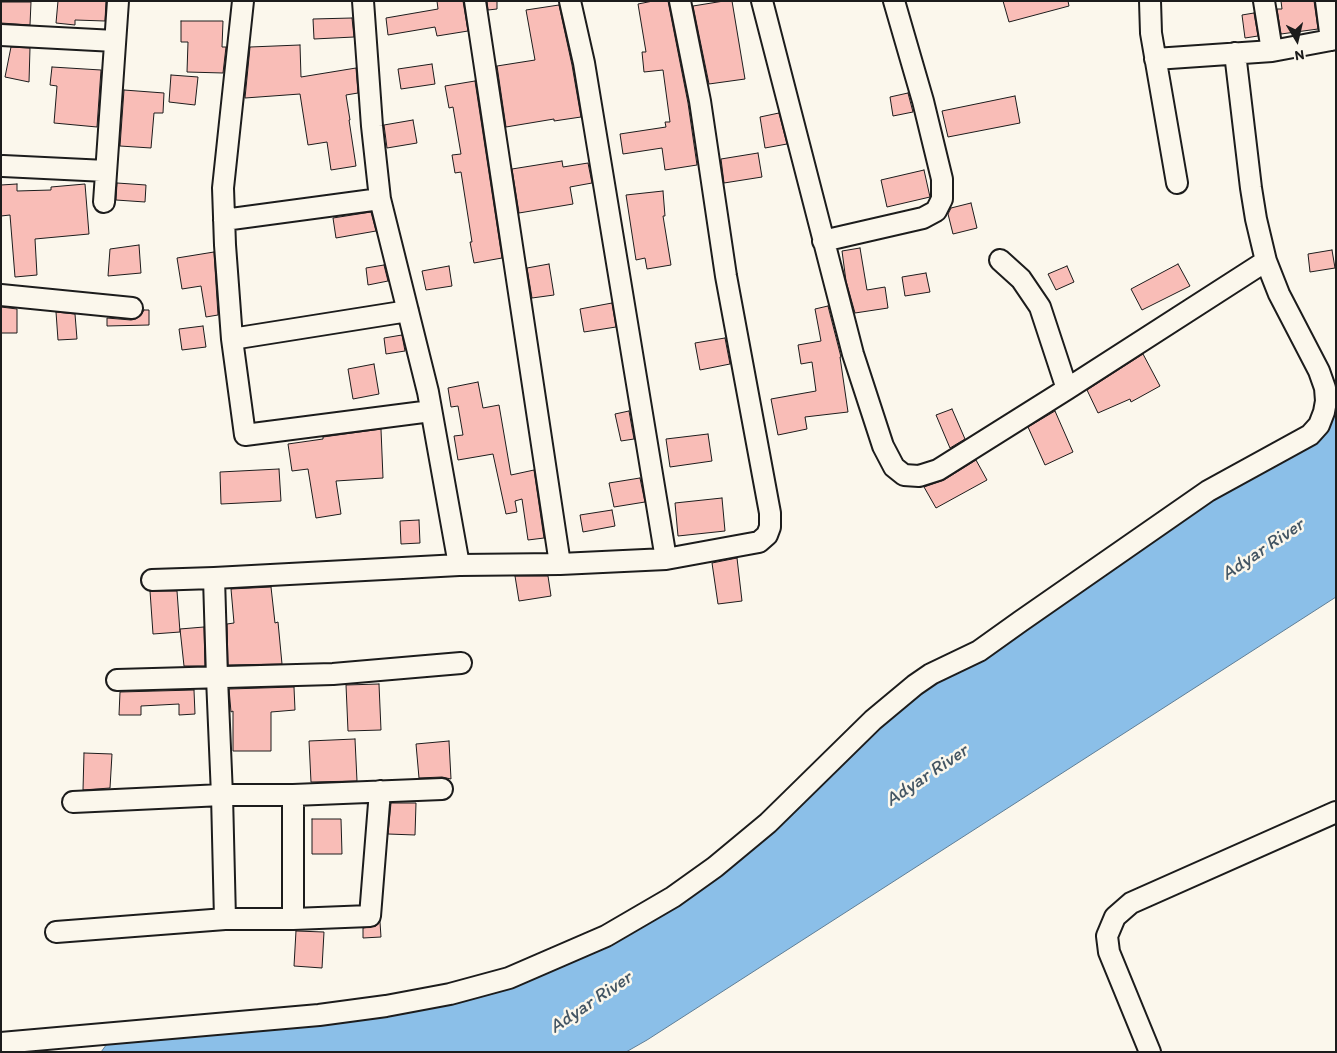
<!DOCTYPE html>
<html>
<head>
<meta charset="utf-8">
<style>
	body { margin:0 }
	#map { position:relative; width:1337px; height:1053px; overflow:hidden; background:#fbf7ec; font-family:Itim,sans-serif }
	canvas { display:block }
	.frame { position:absolute; inset:0; border:2px solid #1c1c1c; pointer-events:none }
	.north { position:absolute; left:1272px; top:15px; width:50px; height:50px; -webkit-text-stroke:4px #fbf7ec; paint-order:stroke; rotate:171deg; font-size:14px; font-weight:700; line-height:20px; text-align:center; color:#1c1c1c }
	.north::after { content:''; display:block; margin:auto; width:18px; height:22px; background:#1c1c1c; clip-path:polygon(50% 0,100% 100%,50% 72%,0 100%) }
</style>
</head>
<body>
<div id="map">
<canvas width="1337" height="1053"></canvas>
<div class="frame"></div>
<div class="north">N</div>
</div>
<script>
const ctx = document.querySelector('canvas').getContext('2d');
ctx.lineJoin = 'round';
function fillPath(path, color) { ctx.fillStyle = color; ctx.fill(path, 'evenodd'); }
const poly = rows => new Path2D(rows.map(r => 'M' + r).join(''));
function strokePath(path, color, width, dash) { ctx.strokeStyle = color; ctx.lineWidth = width; ctx.lineCap = dash ? 'butt' : 'round'; ctx.setLineDash(dash || []); ctx.stroke(path); }
function label(font, color, halo, rows, align = 'center') {
  ctx.font = font + ' Itim,sans-serif'; ctx.lineWidth = 5; ctx.setLineDash([]); ctx.textBaseline = 'middle'; ctx.strokeStyle = halo; ctx.fillStyle = color; for (const [text, x, y, turn = 0] of rows) {
    ctx.save(); ctx.translate(x, y); ctx.rotate((+turn || 0) * Math.PI / 180); ctx.textAlign = isNaN(turn) ? turn : align; if (halo) ctx.strokeText(text, 0, 0); ctx.fillText(text, 0, 0); ctx.restore();
  }
}
const water = poly([
	[1336,409,1336,597,647,1040,626,1052,101,1052,118,1029,281,1019,513,979,694,883,965,649,1336,409]
]);
fillPath(water, '#8bbfe8');
strokePath(water, '#5f7e96', 1);
const building = poly([
	[58,1,106,1,105,21,75,20,75,25,56,23,58,1],
	[437,1,463,1,468,31,437,36,435,27,388,35,386,18,438,9,437,1],
	[487,1,497,1,497,9,488,10,487,1],
	[653,1,668,1,688,103,697,165,665,170,662,148,623,154,620,134,666,127,665,122,670,122,663,70,644,72,642,52,646,52,638,4,653,1],
	[724,1,732,1,745,79,709,84,693,6,724,1],
	[1003,1,1068,1,1069,6,1009,22,1003,1],
	[1281,1,1314,1,1318,29,1281,34,1277,9,1282,9,1281,1],
	[1,2,31,2,30,25,1,23,1,2],
	[559,5,572,65,581,117,554,121,554,119,506,127,497,66,535,60,526,10,559,5],
	[1254,13,1258,36,1245,38,1242,15,1254,13],
	[352,18,354,37,314,39,313,19,352,18],
	[181,21,223,21,222,47,226,47,223,73,187,72,188,42,181,42,181,21],
	[300,45,301,77,356,68,358,93,346,95,350,120,349,120,356,166,331,170,327,142,308,145,300,94,245,98,250,47,300,45],
	[11,47,30,48,29,82,5,77,11,47],
	[432,64,435,84,401,89,398,69,432,64],
	[52,67,101,70,97,127,54,123,57,86,50,85,52,67],
	[171,75,198,77,195,105,169,102,171,75],
	[475,81,502,258,474,263,470,242,472,242,461,172,455,173,452,155,461,154,453,107,449,108,445,86,475,81],
	[124,90,164,93,163,113,154,113,151,148,120,146,124,90],
	[908,93,913,112,893,116,890,97,908,93],
	[1015,96,1020,123,948,137,942,111,1015,96],
	[779,113,787,144,765,148,760,117,779,113],
	[413,120,417,143,387,148,384,125,413,120],
	[758,153,762,177,724,183,721,159,758,153],
	[562,161,563,167,588,163,592,183,570,187,573,204,519,213,512,169,562,161],
	[924,170,930,197,887,207,881,180,924,170],
	[117,183,146,185,145,202,116,200,117,183],
	[17,184,17,191,51,190,51,187,85,184,89,234,35,239,37,275,15,277,10,215,1,216,1,185,17,184],
	[663,191,665,216,663,216,671,265,647,269,645,258,636,260,626,195,663,191],
	[971,203,977,228,953,234,948,214,951,208,971,203],
	[371,212,376,231,336,238,333,218,371,212],
	[139,245,141,273,108,276,110,249,139,245],
	[860,248,867,290,885,287,888,308,855,313,846,281,842,251,860,248],
	[1332,250,1335,268,1310,272,1308,254,1332,250],
	[214,252,218,315,206,317,201,286,182,289,177,258,214,252],
	[549,264,554,295,532,298,527,268,549,264],
	[1178,264,1190,286,1142,310,1131,289,1178,264],
	[384,265,388,281,368,285,366,268,384,265],
	[449,266,452,286,426,290,422,271,449,266],
	[1067,266,1074,282,1056,290,1048,274,1067,266],
	[926,273,930,292,905,296,902,277,926,273],
	[612,303,616,327,584,332,580,309,612,303],
	[828,306,841,357,840,357,848,412,805,417,807,429,778,435,771,399,816,391,812,362,801,364,798,345,821,341,815,309,828,306],
	[1,307,17,309,17,333,1,333,1,307],
	[144,310,149,310,149,325,107,326,107,318,131,320,136,319,141,315,144,310],
	[56,312,75,314,77,339,58,340,56,312],
	[203,326,206,347,182,350,179,329,203,326],
	[402,335,405,351,386,354,384,338,402,335],
	[725,338,730,364,700,370,695,343,725,338],
	[1143,354,1160,386,1131,402,1130,399,1098,413,1087,390,1143,354],
	[374,364,379,394,353,399,348,369,374,364],
	[478,382,483,408,499,405,511,475,534,470,544,538,528,540,522,499,515,501,517,512,506,514,493,454,458,460,454,436,463,435,458,406,451,407,448,388,478,382],
	[952,409,965,439,950,448,936,415,952,409],
	[629,411,634,439,621,441,615,414,629,411],
	[1055,411,1073,452,1045,465,1028,427,1055,411],
	[381,429,383,478,336,481,341,514,316,518,308,469,292,471,288,444,323,439,323,437,381,429],
	[708,434,712,461,670,467,666,439,708,434],
	[976,460,987,480,936,508,924,487,944,480,976,460],
	[279,469,281,501,221,504,220,472,279,469],
	[640,478,645,502,614,507,609,483,640,478],
	[722,498,725,531,678,536,675,503,722,498],
	[612,510,615,526,583,532,580,515,612,510],
	[419,520,420,543,401,544,400,521,419,520],
	[737,558,742,601,718,604,712,563,737,558],
	[515,576,548,576,551,596,519,601,515,576],
	[271,587,275,623,278,622,282,664,228,665,227,624,234,623,231,589,271,587],
	[150,591,177,591,180,632,153,634,150,591],
	[204,627,205,666,184,666,180,629,204,627],
	[379,684,381,730,348,731,346,685,379,684],
	[294,687,295,710,271,712,271,751,233,751,233,711,231,712,229,689,294,687],
	[194,690,195,714,179,715,179,704,141,706,141,715,119,715,120,692,194,690],
	[355,739,357,781,311,782,309,741,355,739],
	[449,741,451,779,442,777,419,778,416,744,449,741],
	[84,753,112,754,110,788,83,790,84,753],
	[391,803,416,803,415,835,388,834,391,803],
	[312,819,341,819,342,854,312,854,312,819],
	[380,922,381,937,363,938,363,928,376,926,380,922],
	[296,931,324,932,322,968,294,966,296,931]
]);
fillPath(building, '#f9bdb7');
strokePath(building, '#1c1c1c', 1);
const minor = poly([
	[363,1,372,126,380,199,428,392,459,565],
	[475,1,560,564],
	[570,1,584,63,666,559],
	[762,1,853,354,883,446,894,467,904,475,919,476,938,470,1067,389,1266,261],
	[1150,1,1151,33,1177,183],
	[1264,1,1272,51],
	[1326,1,1331,40],
	[1,35,115,41],
	[1155,59,1272,51,1336,39],
	[3,166,106,171],
	[104,202,118,1],
	[224,220,380,199],
	[823,241,923,218,936,211,942,199,942,179,923,101,894,1],
	[1000,260,1021,279,1040,307,1067,389],
	[1,295,132,308],
	[408,311,232,339,245,435,431,411],
	[232,339,225,245,223,188,243,1],
	[214,578,217,678,222,795,225,919],
	[152,580,214,578,459,565,560,564,666,559,759,542,767,535,770,527,770,513,726,276,700,101,680,1],
	[117,680,333,674,461,663],
	[73,802,222,795,293,795,442,789],
	[293,919,293,795],
	[56,932,225,919,293,919,370,916,380,791],
	[1,1043,319,1015,386,1006,450,994,509,978,606,936,673,897,715,867,768,823,873,720,915,685,931,674,979,651,1021,621,1208,491,1310,435,1319,425,1324,412,1326,401,1325,388,1319,371,1279,294,1266,261,1256,219,1251,188,1235,53],
	[1150,1052,1109,952,1107,936,1115,917,1131,903,1336,812]
]);
strokePath(minor, '#1c1c1c', 24);
strokePath(minor, '#fbf7ec', 20);
label('italic 19px', '#435563', '#fbf7ec', [
	["Adyar River",1263,550,-34],
	["Adyar River",927,776,-34],
	["Adyar River",591,1003,-34]
]);
</script>
</body>
</html>
